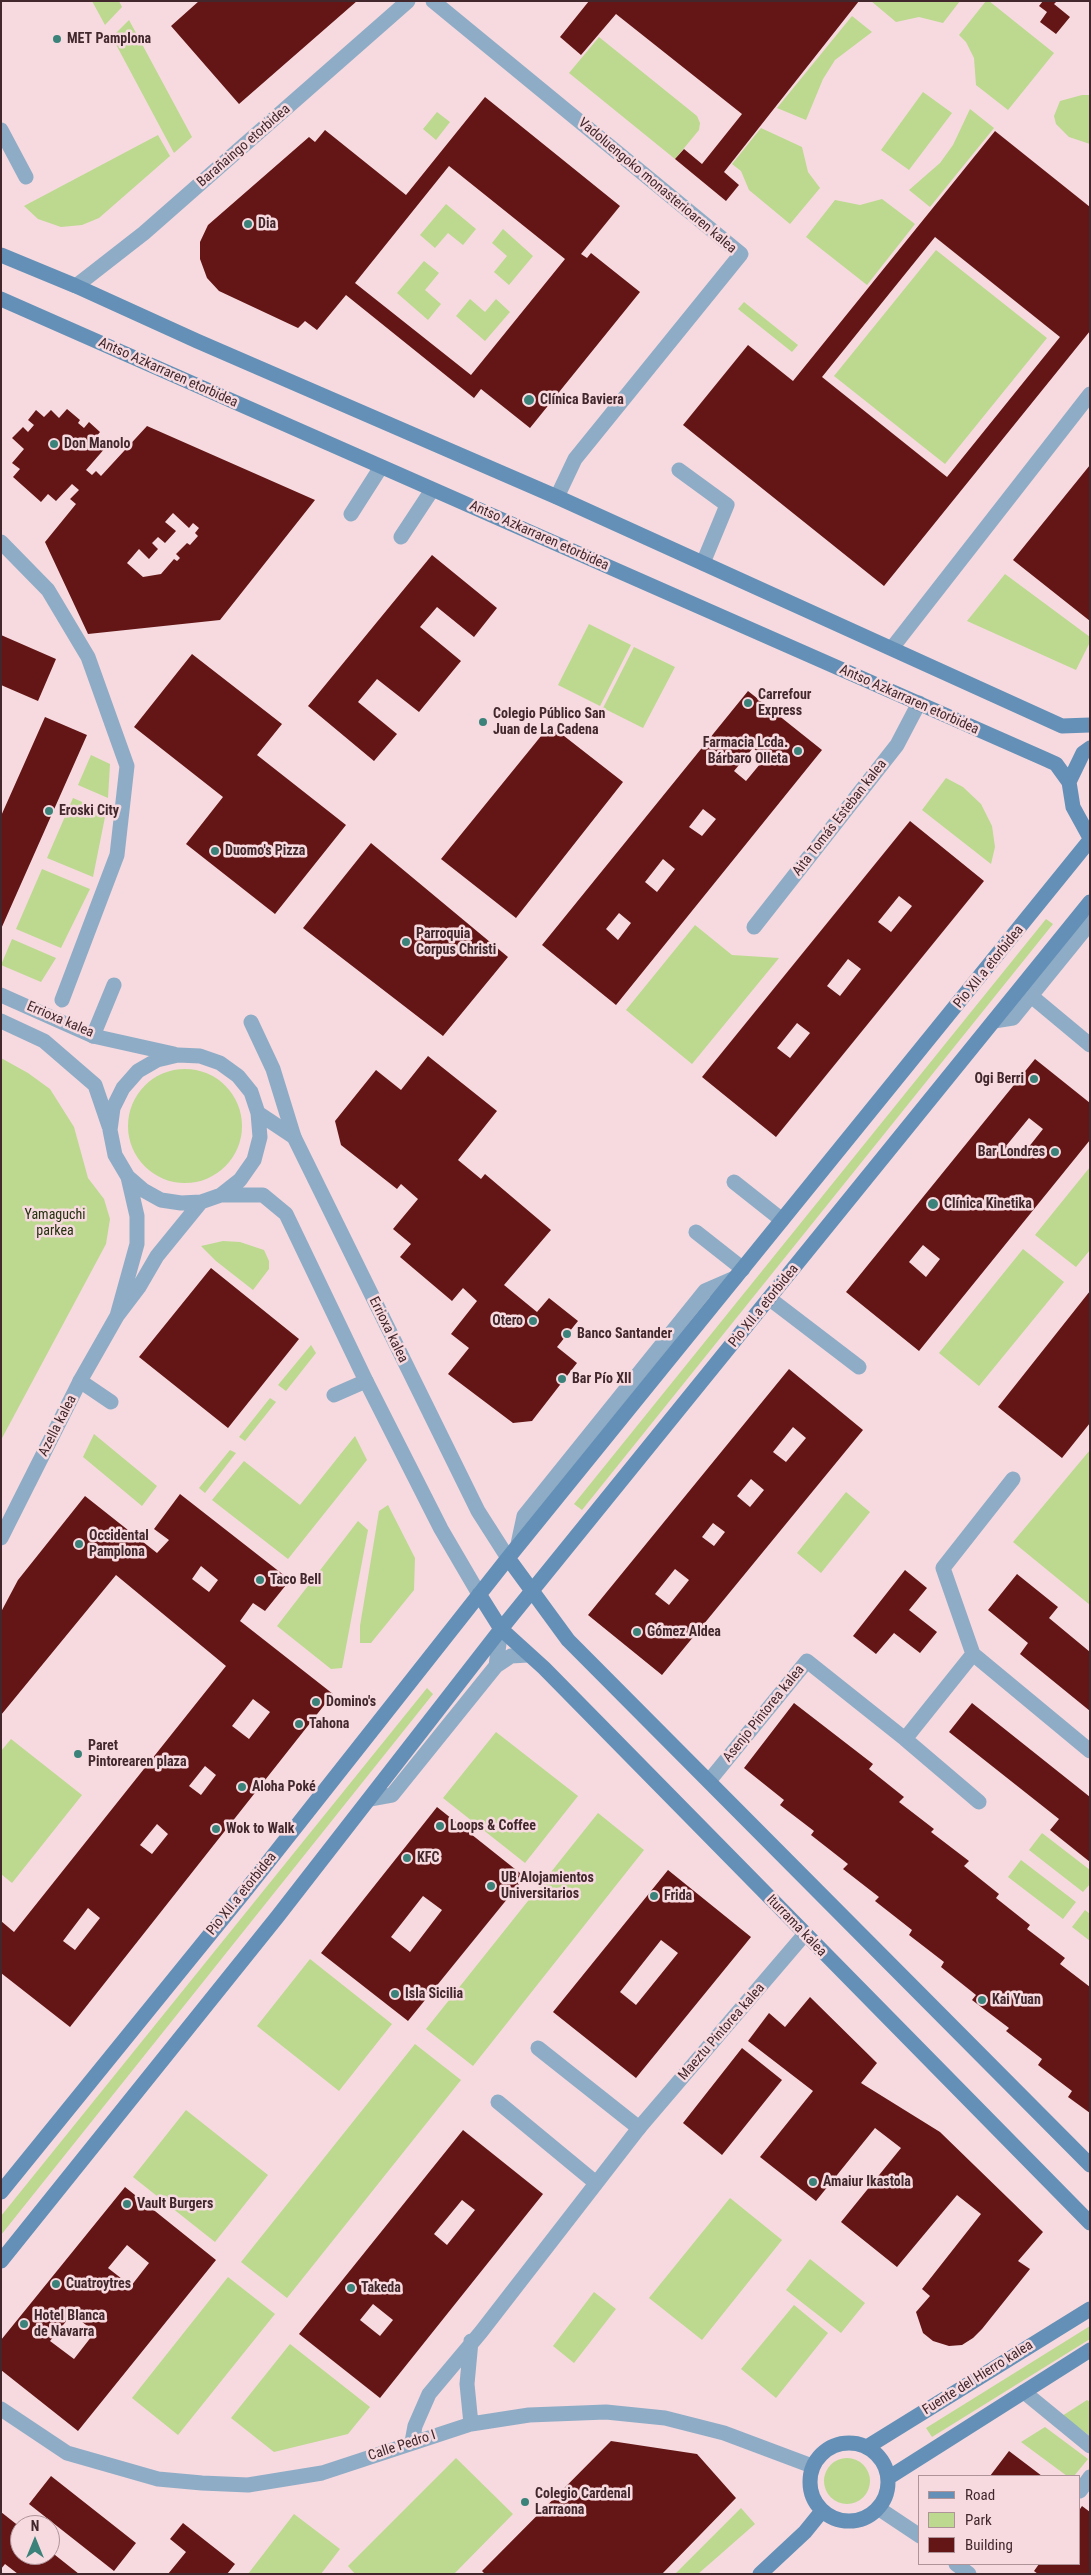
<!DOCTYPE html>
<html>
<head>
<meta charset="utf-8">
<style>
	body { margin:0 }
	#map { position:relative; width:1091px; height:2575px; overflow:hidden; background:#f6dadf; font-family:"Roboto Condensed",sans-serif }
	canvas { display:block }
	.frame { position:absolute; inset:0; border:2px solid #42282d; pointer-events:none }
	.legend { position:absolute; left:918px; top:2475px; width:162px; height:90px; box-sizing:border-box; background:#f6dadf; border:1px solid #ae9398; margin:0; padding:6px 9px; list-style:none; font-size:15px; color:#42282d }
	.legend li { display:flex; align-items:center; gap:10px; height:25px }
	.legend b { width:25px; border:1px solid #ae9398 }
	.north { position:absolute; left:10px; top:2515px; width:50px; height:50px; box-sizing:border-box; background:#f6dadf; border:1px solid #ae9398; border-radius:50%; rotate:0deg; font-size:14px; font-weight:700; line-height:20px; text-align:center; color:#42282d }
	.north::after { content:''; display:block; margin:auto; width:18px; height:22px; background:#3b827a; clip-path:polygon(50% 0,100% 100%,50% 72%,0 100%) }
</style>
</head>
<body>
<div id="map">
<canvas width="1091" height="2575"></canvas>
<div class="frame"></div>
<ul class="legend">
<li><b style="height:6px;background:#6490b7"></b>Road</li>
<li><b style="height:14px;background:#bcd98f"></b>Park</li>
<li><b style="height:14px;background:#641616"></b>Building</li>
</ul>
<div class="north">N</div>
</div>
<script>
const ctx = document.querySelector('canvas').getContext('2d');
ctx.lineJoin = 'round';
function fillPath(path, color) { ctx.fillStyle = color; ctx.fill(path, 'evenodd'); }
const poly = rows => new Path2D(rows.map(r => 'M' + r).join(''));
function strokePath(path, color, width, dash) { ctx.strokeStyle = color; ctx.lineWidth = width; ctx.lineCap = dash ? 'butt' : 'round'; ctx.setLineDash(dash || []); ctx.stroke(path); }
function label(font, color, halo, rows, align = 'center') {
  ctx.font = font + ' "Roboto Condensed",sans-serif'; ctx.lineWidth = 5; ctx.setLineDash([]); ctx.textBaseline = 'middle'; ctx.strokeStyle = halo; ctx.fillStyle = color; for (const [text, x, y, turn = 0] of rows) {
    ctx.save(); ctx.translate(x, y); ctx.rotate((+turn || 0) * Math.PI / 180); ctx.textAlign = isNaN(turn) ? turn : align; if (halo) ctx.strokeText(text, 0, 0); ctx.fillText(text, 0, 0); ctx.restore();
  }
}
fillPath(poly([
	[92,1,119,1,122,7,105,25],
	[871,1,960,1,943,23,919,17,896,22],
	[986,1,989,1,1054,53,1008,110,976,85,974,58,966,42,959,35],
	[852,16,872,32,835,60,823,79,806,120,777,108],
	[129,20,192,137,174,153,112,37],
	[599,37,697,116,700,123,699,130,675,159,569,73],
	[923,92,952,113,909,170,881,150],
	[1082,95,1090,95,1090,144,1069,137,1056,124,1054,116,1060,101],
	[970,109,994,128,930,207,909,190,940,163,953,145],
	[437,112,450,122,436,140,423,129],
	[761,128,802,147,808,172,820,188,790,224,749,190,741,171,732,164],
	[158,135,170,156,99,218,82,225,61,227,38,219,24,206],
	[882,199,915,224,867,285,806,237,835,200,860,205],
	[446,204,476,229,463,245,448,233,435,248,420,235],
	[503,229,533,256,509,285,494,272,507,256,492,243],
	[936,250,1047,338,945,464,834,376],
	[424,261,439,273,425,290,441,304,428,320,397,293],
	[470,299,485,312,496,299,510,312,485,341,456,316],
	[744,302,798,345,792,352,738,309],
	[1005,574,1090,637,1090,642,1076,670,967,621],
	[589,624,631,645,600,706,558,685],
	[634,647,675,667,643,728,603,708],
	[91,755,110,764,108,798,78,785],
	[946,778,963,787,981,804,992,826,995,847,991,864,922,810],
	[73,798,106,812,93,877,47,858],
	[42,869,90,889,61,948,16,929],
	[1046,919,1053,924,582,1510,574,1504],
	[695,925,732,955,779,958,692,1064,626,1010],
	[12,939,56,958,41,982,1,965],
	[1,1058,28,1073,50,1089,74,1127,88,1178,104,1199,110,1219,106,1244,1,1440],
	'128 1126a57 57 0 1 1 114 0a57 57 0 1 1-114 0Z',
	[1090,1167,1090,1250,1076,1267,1035,1235],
	[223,1241,240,1242,264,1250,269,1261,269,1269,253,1290,216,1261,201,1246],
	[1023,1249,1064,1282,979,1386,939,1353],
	[311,1345,316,1353,286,1391,278,1385],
	[270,1398,276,1402,245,1441,239,1437],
	[94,1434,157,1486,142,1506,83,1457],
	[355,1436,367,1460,288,1559,212,1500,244,1461,300,1505],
	[230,1450,236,1453,205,1493,199,1488],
	[1090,1450,1090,1605,1013,1542],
	[846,1492,870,1512,821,1573,797,1553],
	[388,1505,415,1558,414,1590,371,1643,360,1643,360,1626,379,1511],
	[358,1521,368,1530,342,1668,331,1669,277,1626],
	[427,1688,433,1694,1,2235,1,2216],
	[496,1732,578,1796,525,1863,443,1798],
	[11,1739,82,1795,12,1883,1,1874,1,1751],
	[598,1813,644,1850,473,2066,426,2029],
	[1042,1833,1090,1870,1090,1884,1083,1892,1029,1850],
	[1021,1860,1076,1902,1063,1919,1008,1877],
	[1085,1910,1090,1914,1090,1941,1072,1927],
	[310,1959,392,2024,339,2091,257,2026],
	[415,2044,461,2080,287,2298,241,2262],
	[186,2110,268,2175,215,2242,133,2177],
	[730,2198,782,2240,702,2340,649,2298],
	[810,2259,865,2303,841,2333,786,2290],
	[228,2277,275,2314,178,2435,132,2398],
	[594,2292,616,2309,574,2363,553,2346],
	[794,2305,828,2333,776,2398,741,2369],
	[1090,2326,1090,2339,932,2437,926,2428],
	[290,2344,370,2407,348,2434,274,2452,231,2418],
	[1087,2400,1090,2402,1090,2436,1062,2416],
	[1045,2427,1088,2459,1074,2476,1067,2476,1021,2442],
	[456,2458,513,2514,454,2574,355,2574,348,2566],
	'824 2481a23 23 0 1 1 46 0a23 23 0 1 1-46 0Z',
	[741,2508,755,2524,698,2574,675,2574],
	[294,2514,340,2549,321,2574,248,2574]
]), '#bcd98f');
fillPath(poly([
	[199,1,357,1,239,104,171,26],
	[589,1,859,1,724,172,739,185,726,201,675,159,684,149,702,164,742,114,616,14,581,55,560,37],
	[1043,1,1057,1,1054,4,1070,17,1056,34,1040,22,1047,12,1039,6],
	[485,97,620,206,581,254,587,258,591,253,640,292,530,428,481,389,474,398,346,295,317,330,305,321,298,328,219,291,207,278,200,259,200,242,208,225,309,137,315,142,325,130,406,195],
	[449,166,565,259,471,375,355,283],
	[995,131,1090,207,1090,331,884,586,683,425,748,345,793,381],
	[935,237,1060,337,947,477,822,377],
	[67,409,80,420,78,423,84,428,89,422,100,432,96,437,106,447,86,470,92,475,96,471,101,476,147,426,315,500,220,620,88,634,45,542,76,504,70,499,79,490,72,484,56,501,48,494,41,502,13,477,20,469,12,463,24,449,12,438,23,427,28,432,34,425,28,420,36,410,44,417,51,410,59,418],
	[173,513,189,528,193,523,199,528,195,533,198,536,190,545,187,543,176,554,180,558,177,561,174,559,161,574,143,577,127,563,139,549,149,559,158,549,152,543,158,537,165,543,176,531,165,522],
	[1090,465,1090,621,1013,560],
	[432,555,497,608,474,637,437,607,420,627,461,661,419,712,377,679,358,702,397,734,374,761,308,706],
	[1,635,56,659,38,701,1,685],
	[192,654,282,724,257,755,346,825,275,914,186,844,223,797,134,727],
	[748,691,822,750,616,1005,542,945],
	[753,748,765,758,746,781,734,771],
	[703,809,716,819,702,836,689,827],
	[663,859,675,869,657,892,645,882],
	[619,913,631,923,618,940,606,929],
	[45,717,87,735,1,929,1,816],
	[550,725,623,782,516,918,441,859],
	[910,821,984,881,776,1137,702,1077],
	[899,896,912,906,891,932,878,922],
	[848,959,861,969,840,996,827,986],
	[797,1023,810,1033,790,1058,777,1048],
	[371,843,508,957,443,1036,303,928],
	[428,1056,497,1111,458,1160,481,1179,485,1174,551,1230,504,1285,537,1312,549,1298,578,1321,557,1347,577,1363,532,1421,513,1423,448,1374,469,1348,451,1334,477,1301,463,1288,452,1301,400,1257,411,1244,393,1229,418,1199,401,1184,397,1189,341,1145,335,1121,376,1070,401,1090],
	[1035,1059,1090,1103,1090,1140,919,1351,846,1292],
	[1029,1118,1043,1129,1020,1158,1006,1146],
	[923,1245,940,1259,926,1277,909,1262],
	[211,1268,299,1339,228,1428,139,1357],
	[1090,1291,1090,1423,1062,1458,998,1407],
	[789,1369,863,1430,662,1675,588,1615],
	[793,1427,806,1438,786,1462,773,1452],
	[751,1479,764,1490,750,1507,737,1496],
	[713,1523,725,1532,714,1546,702,1537],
	[675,1569,689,1580,669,1605,655,1594],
	[180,1494,290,1580,265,1611,253,1603,240,1621,333,1694,70,2027,1,1973,1,1921,14,1932,226,1666,116,1575,1,1715,1,1612,18,1580,85,1496,157,1553,169,1540,154,1529],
	[201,1566,218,1580,209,1592,192,1579],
	[253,1699,270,1712,249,1739,232,1726],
	[205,1766,216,1775,201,1795,189,1786],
	[157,1824,168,1834,152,1854,140,1845],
	[88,1908,100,1918,75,1950,63,1941],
	[905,1570,927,1588,909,1610,937,1632,920,1653,894,1633,876,1654,853,1636],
	[1017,1574,1058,1607,1049,1618,1090,1652,1090,1711,1020,1654,1028,1643,988,1610],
	[794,1703,873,1764,869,1769,904,1797,899,1802,934,1829,931,1832,969,1861,964,1866,999,1894,996,1898,1030,1925,1027,1929,1065,1958,1060,1964,1090,1987,1090,2113,1068,2097,1072,2091,1038,2065,1042,2059,1006,2031,1009,2028,972,2000,976,1995,941,1967,944,1962,909,1935,912,1930,875,1901,879,1897,843,1869,848,1864,811,1835,814,1831,780,1805,784,1800,744,1768],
	[972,1703,1090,1797,1090,1862,1050,1830,1059,1819,949,1732],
	[437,1807,525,1877,408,2021,321,1953],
	[423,1896,442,1910,410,1952,391,1937],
	[668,1870,751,1937,636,2078,553,2012],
	[661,1940,678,1953,636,2005,620,1992],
	[810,1997,877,2063,861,2083,940,2132,1043,2232,1018,2261,1030,2269,982,2329,973,2338,962,2345,949,2346,933,2341,923,2333,916,2312,930,2296,922,2289,981,2214,957,2195,897,2267,841,2222,901,2148,875,2128,816,2201,760,2157,813,2091,748,2041,769,2013,785,2027],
	[742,2048,782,2080,722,2155,683,2123],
	[463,2130,543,2194,380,2398,299,2334],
	[462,2200,475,2210,447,2245,434,2234],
	[373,2304,393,2320,380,2336,360,2320],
	[125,2187,216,2260,78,2431,1,2370,1,2340],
	[127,2245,149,2263,131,2286,108,2268],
	[72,2314,95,2332,74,2359,50,2341],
	[611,2441,697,2454,736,2498,662,2574,485,2574,482,2571],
	[1009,2451,1042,2476,990,2476],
	[51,2476,136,2543,114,2571,29,2504],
	[1082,2506,1090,2512,1090,2574,1038,2574,1034,2571,1039,2564,1080,2564,1080,2509],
	[1,2512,20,2527,20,2555,50,2555,50,2551,79,2574,18,2574,5,2564,1,2569],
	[183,2523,235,2564,227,2574,168,2574,186,2552,170,2539]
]), '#641616');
strokePath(poly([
	[1,130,26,177],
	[679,470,727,505,703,563],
	[351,514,381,467],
	[401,537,432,490],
	[1024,990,1090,1045],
	[994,1021,1013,1018,1090,923],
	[251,1022,273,1069,294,1137],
	[93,1036,114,985],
	[734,1182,782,1220],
	[696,1232,743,1269],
	[770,1299,859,1367],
	[80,1381,111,1402],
	[334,1395,366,1381],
	[518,1544,524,1516,705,1291,735,1278],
	[496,1666,511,1656,528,1655],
	[370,1799,392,1795,496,1666,501,1629],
	[538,2048,639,2128],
	[498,2102,596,2183],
	[1024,2392,1090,2446],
	[1080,2491,1090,2477]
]), '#8facc6', 15);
strokePath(poly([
	[433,1,741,254,575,459,557,497],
	[76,286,144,233,408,1],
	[1,542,48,590,88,657,127,766,117,855,62,1000],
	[892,648,1090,394],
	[754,927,897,745,919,703],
	[1,995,93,1036,174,1054],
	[1,1021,44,1041,95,1085,109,1126],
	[258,1113,294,1137,478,1511,508,1558],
	[221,1195,263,1195,286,1214,366,1381,441,1529,479,1594],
	[117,1316,137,1244,137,1216,128,1177,115,1155,110,1130,113,1108,123,1088,138,1071,157,1060,178,1055,200,1056,220,1063,238,1076,251,1092,258,1113,260,1137,254,1160,240,1180,221,1195,201,1202,181,1203,161,1200,143,1190,128,1177],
	[1,1538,80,1381,117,1316,139,1287,157,1256,201,1202],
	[973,1654,1090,1751],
	[905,1739,979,1802],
	[709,1781,807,1661,905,1739,973,1654,943,1568,1013,1479],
	[471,2341,467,2384,471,2424],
	[1,2409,67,2453,158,2479,202,2483,248,2485,322,2473,471,2424,529,2415,606,2412,665,2418,724,2433,812,2466],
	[412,2442,415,2426,429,2394,481,2332,639,2128,804,1935],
	[878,2508,920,2536],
	[956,2564,969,2574]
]), '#8facc6', 15);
strokePath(poly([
	[1,255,76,286,197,341,557,497,1062,726,1090,725],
	[1,299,1045,759,1056,764,1069,782,1073,807,1090,838],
	[1069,782,1083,753,1090,748],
	[508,1558,568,1640,1090,2165],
	[479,1594,501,1629,544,1668,1090,2223],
	[1,2192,246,1890,508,1558,1090,840],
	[1,2261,278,1916,501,1629,1090,902],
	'810 2482a39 39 0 1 1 78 0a39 39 0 1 1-78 0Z',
	[867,2447,1090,2309],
	[888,2478,1090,2350],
	[760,2574,805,2532,822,2511]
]), '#6490b7', 15);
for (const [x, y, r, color] of [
	[57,39,5,"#3b827a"],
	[248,224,5,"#3b827a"],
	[529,400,6,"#3b827a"],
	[54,444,5,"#3b827a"],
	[748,703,5,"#3b827a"],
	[483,722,5,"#3b827a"],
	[798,751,5,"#3b827a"],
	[49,811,5,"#3b827a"],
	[215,851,5,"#3b827a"],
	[406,942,5,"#3b827a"],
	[1034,1079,5,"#3b827a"],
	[1055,1152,5,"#3b827a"],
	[933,1204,6,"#3b827a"],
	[533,1321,5,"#3b827a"],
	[567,1334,5,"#3b827a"],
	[562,1379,5,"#3b827a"],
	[79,1544,5,"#3b827a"],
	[260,1580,5,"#3b827a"],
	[637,1632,5,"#3b827a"],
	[316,1702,5,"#3b827a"],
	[299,1724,5,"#3b827a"],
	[78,1754,5,"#3b827a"],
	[242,1787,5,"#3b827a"],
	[440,1826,5,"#3b827a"],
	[216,1829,5,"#3b827a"],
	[407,1858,5,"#3b827a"],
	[491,1886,5,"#3b827a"],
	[654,1896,5,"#3b827a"],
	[395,1994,5,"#3b827a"],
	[982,2000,5,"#3b827a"],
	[813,2182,5,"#3b827a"],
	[127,2204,5,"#3b827a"],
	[56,2284,5,"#3b827a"],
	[351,2288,5,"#3b827a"],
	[24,2324,5,"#3b827a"],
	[525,2502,5,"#3b827a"]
]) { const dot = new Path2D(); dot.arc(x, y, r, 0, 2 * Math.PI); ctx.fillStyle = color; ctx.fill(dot); strokePath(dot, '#f6dadf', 2); }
label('bold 14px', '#42282d', '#f6dadf', [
	["MET Pamplona",67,39],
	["Dia",258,224],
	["Clínica Baviera",540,400],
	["Don Manolo",64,444],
	["Carrefour",758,695],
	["Express",758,711],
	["Colegio Público San",493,714],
	["Juan de La Cadena",493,730],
	["Farmacia Lcda.",788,743,"right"],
	["Bárbaro Olleta",788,759,"right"],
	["Eroski City",59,811],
	["Duomo's Pizza",225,851],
	["Parroquia",416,934],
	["Corpus Christi",416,950],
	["Ogi Berri",1024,1079,"right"],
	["Bar Londres",1045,1152,"right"],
	["Clínica Kinetika",944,1204],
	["Otero",523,1321,"right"],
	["Banco Santander",577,1334],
	["Bar Pío XII",572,1379],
	["Occidental",89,1536],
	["Pamplona",89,1552],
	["Taco Bell",270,1580],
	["Gómez Aldea",647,1632],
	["Domino's",326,1702],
	["Tahona",309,1724],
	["Paret",88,1746],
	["Pintorearen plaza",88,1762],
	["Aloha Poké",252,1787],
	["Loops & Coffee",450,1826],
	["Wok to Walk",226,1829],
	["KFC",417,1858],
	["UB Alojamientos",501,1878],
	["Universitarios",501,1894],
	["Frida",664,1896],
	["Isla Sicilia",405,1994],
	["Kai Yuan",992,2000],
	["Amaiur Ikastola",823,2182],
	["Vault Burgers",137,2204],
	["Cuatroytres",66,2284],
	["Takeda",361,2288],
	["Hotel Blanca",34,2316],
	["de Navarra",34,2332],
	["Colegio Cardenal",535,2494],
	["Larraona",535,2510]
], 'left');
label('14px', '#42282d', '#f6dadf', [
	["Barañaingo etorbidea",244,146,-41],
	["Vadoluengoko monasterioaren kalea",657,186,40],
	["Antso Azkarraren etorbidea",168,373,24],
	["Antso Azkarraren etorbidea",539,536,24],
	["Antso Azkarraren etorbidea",909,700,24],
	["Aita Tomás Esteban kalea",840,818,-52],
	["Pio XII.a etorbidea",989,967,-51],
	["Errioxa kalea",60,1020,23],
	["Pio XII.a etorbidea",764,1306,-51],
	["Errioxa kalea",388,1330,64],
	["Azella kalea",58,1426,-63],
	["Asenjo Pintorea kalea",764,1714,-51],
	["Pio XII.a etorbidea",242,1894,-51],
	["Iturrama kalea",796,1926,46],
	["Maeztu Pintorea kalea",722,2032,-49],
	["Fuente del Hierro kalea",978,2378,-32],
	["Calle Pedro I",402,2446,-18]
]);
label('14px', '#25310f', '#f6dadf', [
	["Yamaguchi",55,1215],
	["parkea",55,1231]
]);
</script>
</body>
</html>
